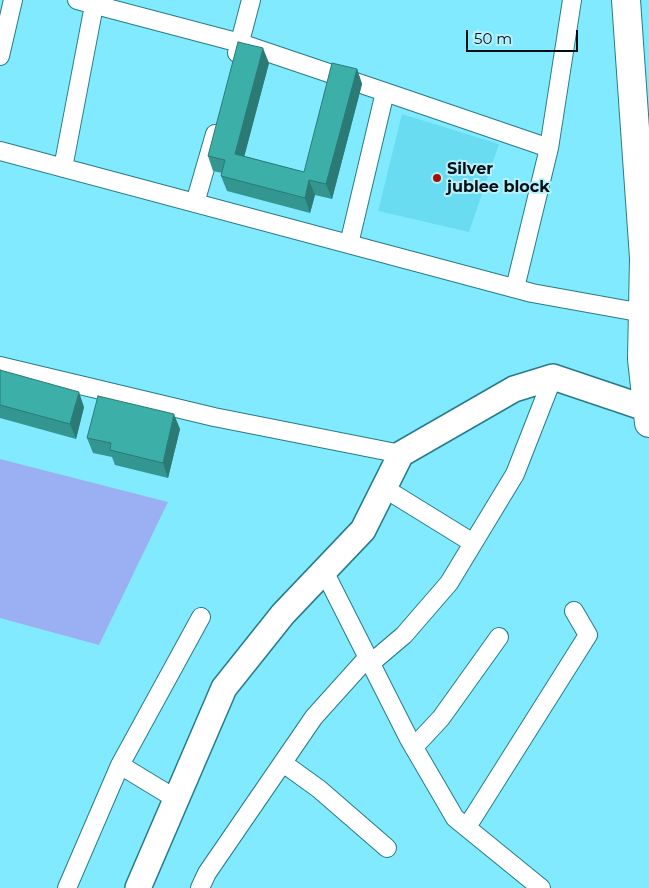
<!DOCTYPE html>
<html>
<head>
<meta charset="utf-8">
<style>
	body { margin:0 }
	#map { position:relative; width:649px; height:888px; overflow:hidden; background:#82eafe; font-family:Montserrat,sans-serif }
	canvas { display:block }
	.scale { position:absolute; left:466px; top:30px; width:112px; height:22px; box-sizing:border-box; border:2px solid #000f13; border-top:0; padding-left:6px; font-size:15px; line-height:18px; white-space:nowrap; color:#000f13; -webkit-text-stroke:4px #b7f1fc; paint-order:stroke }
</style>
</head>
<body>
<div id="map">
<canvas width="649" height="888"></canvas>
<div class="scale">50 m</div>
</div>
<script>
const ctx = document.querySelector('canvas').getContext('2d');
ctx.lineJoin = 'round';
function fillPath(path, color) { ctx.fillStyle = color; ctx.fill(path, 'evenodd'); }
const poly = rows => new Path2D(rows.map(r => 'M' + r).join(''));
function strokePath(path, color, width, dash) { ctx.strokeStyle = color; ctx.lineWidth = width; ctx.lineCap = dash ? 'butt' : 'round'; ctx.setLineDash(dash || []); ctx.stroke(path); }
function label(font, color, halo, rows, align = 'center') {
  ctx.font = font + ' Montserrat,sans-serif'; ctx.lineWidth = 4; ctx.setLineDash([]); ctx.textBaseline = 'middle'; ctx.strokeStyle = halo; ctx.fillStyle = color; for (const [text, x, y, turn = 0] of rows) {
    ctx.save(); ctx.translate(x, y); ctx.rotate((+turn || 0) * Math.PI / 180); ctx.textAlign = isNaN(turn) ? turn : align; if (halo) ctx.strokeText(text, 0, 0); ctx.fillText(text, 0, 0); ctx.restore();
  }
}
fillPath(poly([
	[402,114,499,144,469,232,378,211]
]), '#6adcf1');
fillPath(poly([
	[0,459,168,502,99,645,0,618]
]), '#9bb0f3');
const street = poly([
	[77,0,240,43,385,92,349,244],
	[237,53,251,0],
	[0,56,13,0],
	[385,92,549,148],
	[0,151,532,293,643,313],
	[63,168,95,0],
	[195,203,215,134],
	[515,288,549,148,572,0],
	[0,366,214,417,401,454],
	[384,488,473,543],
	[324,571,409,739,455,818,541,888],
	[371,663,404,635,449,583,515,474,553,377],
	[414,747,441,718,499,637],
	[283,763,319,789,387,848],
	[120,765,176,799],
	[467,827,588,635,574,611],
	[67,888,120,765,201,617],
	[200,888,207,873,314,717,368,657]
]);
const secondary = poly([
	[138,888,224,688,283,614,363,530,401,454,514,389,553,377,648,409]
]);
const primary = poly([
	[626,0,644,258,642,359,649,423]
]);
strokePath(street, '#277b88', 20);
strokePath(secondary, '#277b88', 28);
strokePath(primary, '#277b88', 30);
strokePath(street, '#fff', 18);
strokePath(secondary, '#fff', 25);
strokePath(primary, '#fff', 28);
fillPath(poly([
	[269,63,244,156,304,172,357,69,362,84,332,199,315,195,310,213,227,191,221,176,222,173,213,171,208,156],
	[0,370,84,407,76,439,0,418],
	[180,429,168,478,115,465,112,457,93,453,87,438]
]), '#349691');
fillPath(poly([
	[263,48,269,63,241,169,235,154],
	[357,69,362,84,332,199,326,184],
	[309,180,315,195,310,213,305,198],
	[79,392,84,407,76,439,70,424],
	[174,414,180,429,168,478,163,463]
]), '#2b7a76');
const building = poly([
	[238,42,263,48,235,154,304,172,332,63,357,69,326,184,309,180,305,198,221,176,225,160,208,156,238,42],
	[0,370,79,392,70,424,0,405,0,370],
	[98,396,174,414,163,463,110,450,111,443,87,438,98,396]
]);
fillPath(building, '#3dafa9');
strokePath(building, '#2b7a76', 1);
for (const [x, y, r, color] of [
	[437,178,5,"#a51200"]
]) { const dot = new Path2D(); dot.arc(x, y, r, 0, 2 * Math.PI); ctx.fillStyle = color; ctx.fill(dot); strokePath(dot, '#b7f1fc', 2); }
label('bold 16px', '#000f13', '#b7f1fc', [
	["Silver",447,169],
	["jublee block",447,187]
], 'left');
</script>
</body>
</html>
